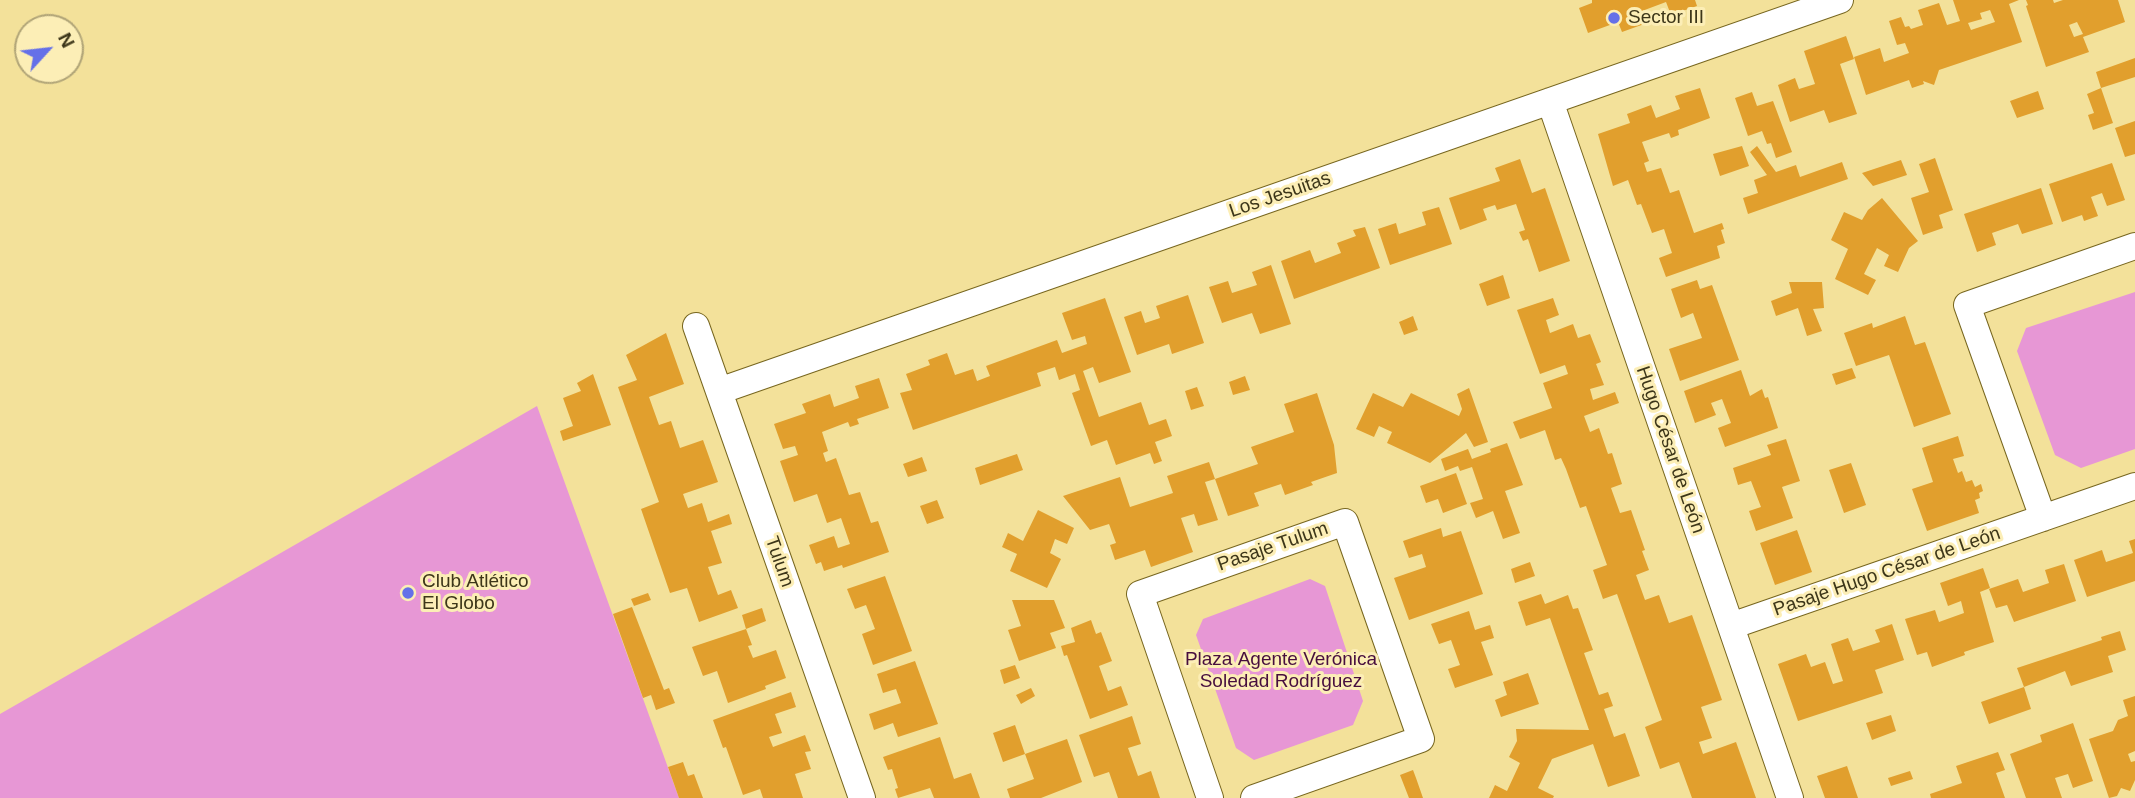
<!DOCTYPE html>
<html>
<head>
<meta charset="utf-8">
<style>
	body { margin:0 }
	#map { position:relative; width:2135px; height:798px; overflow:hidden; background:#f3e19a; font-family:Arial,sans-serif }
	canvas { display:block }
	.north { position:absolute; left:14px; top:14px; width:70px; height:70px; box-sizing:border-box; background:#fceeb6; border:2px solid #b0a477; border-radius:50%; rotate:63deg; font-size:19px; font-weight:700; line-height:28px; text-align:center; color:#3d3619 }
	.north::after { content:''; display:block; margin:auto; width:24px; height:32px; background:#6570e8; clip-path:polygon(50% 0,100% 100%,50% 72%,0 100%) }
</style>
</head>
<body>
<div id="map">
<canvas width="2135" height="798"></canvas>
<div class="north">N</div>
</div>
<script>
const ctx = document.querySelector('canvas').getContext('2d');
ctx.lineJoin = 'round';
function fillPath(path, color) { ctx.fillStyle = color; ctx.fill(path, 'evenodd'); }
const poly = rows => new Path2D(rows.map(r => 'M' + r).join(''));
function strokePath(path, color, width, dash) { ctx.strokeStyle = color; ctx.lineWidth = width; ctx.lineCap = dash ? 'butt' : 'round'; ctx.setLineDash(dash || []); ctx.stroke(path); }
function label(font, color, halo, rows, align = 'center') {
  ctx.font = font + ' Arial,sans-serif'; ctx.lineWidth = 6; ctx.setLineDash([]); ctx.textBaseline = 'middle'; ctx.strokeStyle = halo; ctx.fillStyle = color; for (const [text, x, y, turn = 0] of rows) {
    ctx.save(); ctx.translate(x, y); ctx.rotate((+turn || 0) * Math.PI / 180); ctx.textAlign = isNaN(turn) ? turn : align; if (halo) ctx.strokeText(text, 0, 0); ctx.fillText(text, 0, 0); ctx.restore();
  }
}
fillPath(poly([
	[2135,292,2135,449,2081,468,2055,455,2017,351,2026,328],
	[537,406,679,798,0,798,0,714],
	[1310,579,1325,586,1363,701,1353,725,1254,760,1236,748,1196,635,1203,619]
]), '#e797d5');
fillPath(poly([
	[1592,0,1695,0,1697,6,1671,15,1666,2,1642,11,1647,23,1622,32,1618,22,1588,33,1579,8,1592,3],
	[1953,0,2019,0,2009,4,2022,42,1939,70,1934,85,1923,81,1924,84,1912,88,1909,80,1866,95,1854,57,1880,48,1884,62,1909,53,1905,43,1897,45,1889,21,1901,17,1905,27,1909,26,1911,29,1923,25,1918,10,1939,3,1947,25,1960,21],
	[1990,10,1995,22,1971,30,1968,23,1982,19,1980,13],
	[2026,0,2053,0,2054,3,2063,0,2118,0,2125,22,2083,37,2089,52,2046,67,2026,6,2028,5],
	[2077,22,2083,34,2074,37,2069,25],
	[1846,36,1854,59,1840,64,1857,114,1829,123,1824,110,1790,122,1778,85,1795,78,1799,89,1815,84,1804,51],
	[2135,58,2135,77,2101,88,2113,123,2093,130,2088,115,2094,113,2087,94,2101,88,2096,72],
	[1700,88,1710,118,1678,130,1679,135,1671,138,1669,133,1642,142,1649,161,1644,163,1647,172,1661,168,1670,193,1679,190,1694,233,1722,223,1724,229,1721,230,1725,243,1717,246,1720,258,1666,277,1659,258,1672,253,1664,229,1652,233,1641,204,1637,205,1628,180,1613,186,1598,134,1630,123,1627,114,1651,105,1656,118,1680,109,1675,96],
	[2038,91,2044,109,2017,118,2010,101],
	[1752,92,1757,106,1773,101,1792,152,1776,158,1771,143,1767,144,1762,131,1748,136,1735,98],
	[2135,121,2135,154,2125,157,2115,128],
	[1742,146,1749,166,1720,176,1713,154],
	[1757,146,1776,172,1796,165,1800,177,1842,162,1848,179,1748,214,1743,198,1758,193,1754,180,1767,175,1750,152],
	[1935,158,1953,210,1939,215,1943,228,1923,235,1911,198,1929,192,1919,164],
	[1520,159,1532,193,1545,188,1570,261,1539,272,1528,239,1523,241,1519,232,1525,230,1516,204,1497,210,1495,205,1483,209,1487,220,1460,230,1449,198,1500,181,1495,168],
	[1901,160,1907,175,1873,186,1862,173],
	[2112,163,2125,200,2107,206,2102,193,2091,197,2098,216,2084,221,2082,215,2062,222,2049,184],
	[2041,188,2053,224,2022,234,2018,224,1992,233,1996,245,1977,252,1964,214],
	[1882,198,1918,241,1909,248,1898,272,1884,266,1889,255,1877,248,1864,274,1876,280,1868,295,1835,279,1848,249,1831,240,1844,212,1862,220,1868,210],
	[1439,207,1452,244,1390,265,1378,229,1396,223,1399,234,1426,225,1422,212],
	[1365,227,1380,268,1294,299,1281,261,1310,250,1315,263,1341,253,1337,243,1356,236,1353,230],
	[1271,265,1291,324,1260,334,1252,313,1222,323,1209,287,1228,281,1232,293,1257,285,1252,272],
	[1503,275,1510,298,1487,306,1479,284],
	[1697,280,1700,289,1712,285,1739,360,1680,381,1669,349,1702,338,1693,313,1681,318,1671,289],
	[1789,282,1822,282,1824,308,1813,309,1822,331,1807,336,1798,308,1776,316,1771,301,1792,293],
	[1188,295,1204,343,1172,354,1169,344,1137,355,1124,317,1141,311,1145,323,1160,318,1156,306],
	[1105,298,1131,372,1099,383,1093,367,1083,371,1099,417,1141,402,1149,425,1166,419,1172,436,1155,442,1162,461,1154,464,1150,453,1116,465,1107,440,1091,446,1072,393,1080,390,1075,374,1059,380,1055,367,1037,373,1041,386,913,430,900,393,912,390,906,374,930,365,928,360,947,353,955,375,973,369,977,381,990,376,986,366,1057,340,1062,353,1087,344,1085,336,1072,340,1062,313],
	[1553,298,1559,315,1546,320,1550,333,1573,324,1578,338,1590,334,1601,362,1596,364,1604,385,1590,389,1593,400,1615,392,1619,403,1584,416,1590,432,1599,428,1608,454,1612,453,1622,484,1611,488,1620,513,1631,510,1645,550,1642,551,1649,570,1636,575,1645,600,1659,595,1669,623,1692,615,1722,700,1701,707,1712,738,1699,742,1703,754,1736,742,1756,798,1692,798,1679,762,1660,769,1645,727,1662,720,1617,594,1603,599,1593,570,1607,565,1586,506,1580,508,1566,469,1561,458,1555,460,1545,430,1520,439,1513,422,1552,408,1543,383,1568,374,1565,365,1540,374,1517,310],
	[1413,316,1418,330,1404,335,1399,322],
	[1905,316,1915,345,1925,342,1951,414,1914,427,1889,355,1856,366,1844,333,1872,323,1873,328],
	[666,333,684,384,649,397,659,425,671,421,680,448,703,440,718,482,683,494,688,508,702,503,708,522,729,514,732,524,711,531,722,563,708,567,718,595,731,590,738,608,699,622,687,588,670,593,641,509,659,502,618,387,637,380,626,355],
	[1852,368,1856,378,1836,385,1832,374],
	[1741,370,1750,396,1762,389,1765,398,1768,397,1778,428,1725,447,1718,428,1731,423,1722,399,1711,403,1716,415,1695,423,1684,391],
	[593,374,611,425,563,441,560,431,573,426,563,398,581,391,577,383],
	[1245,376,1250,390,1233,395,1229,382],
	[879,378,889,408,857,419,859,424,850,427,848,422,822,432,828,451,823,453,826,462,836,458,849,495,860,492,871,523,878,521,889,552,843,568,842,565,824,571,821,562,816,564,809,545,834,536,838,548,850,544,841,518,827,523,817,494,794,502,780,461,798,455,795,446,783,449,774,424,806,413,802,404,830,394,834,407,859,398,855,386],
	[1197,387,1204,406,1191,410,1185,391],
	[1469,388,1488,442,1474,447,1466,433,1430,463,1387,443,1392,432,1379,426,1374,437,1356,429,1373,393,1403,407,1411,393,1459,416,1462,409,1457,394],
	[1317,393,1334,445,1337,473,1311,482,1313,485,1285,495,1281,484,1254,493,1259,506,1228,516,1215,479,1258,464,1251,447,1294,432,1284,404],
	[1958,436,1964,456,1953,459,1958,473,1962,471,1966,482,1972,480,1975,487,1981,484,1983,491,1979,493,1980,498,1975,500,1979,513,1927,531,1912,489,1933,482,1922,448],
	[1786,439,1800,481,1782,487,1793,518,1756,531,1749,511,1761,507,1751,481,1738,485,1733,468,1771,455,1767,445],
	[1507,443,1523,485,1505,491,1520,533,1503,539,1493,511,1476,518,1470,503,1483,499,1472,467,1460,471,1458,466,1445,471,1441,459,1468,449,1472,459,1491,452,1490,449],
	[1017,454,1023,470,980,485,975,468],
	[922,457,927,471,908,477,903,464],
	[1209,462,1215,479,1205,482,1218,520,1198,526,1194,514,1181,518,1193,552,1151,567,1145,550,1115,560,1110,545,1116,543,1109,524,1090,530,1063,496,1120,477,1130,507,1173,493,1167,476],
	[1851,463,1866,505,1844,513,1829,470],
	[1456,473,1467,504,1443,513,1438,499,1426,503,1420,486],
	[937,500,944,518,927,524,920,506],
	[1038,510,1074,528,1067,544,1055,539,1050,553,1061,559,1047,588,1010,571,1017,554,1002,547,1008,533,1023,541],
	[1441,528,1443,537,1461,531,1483,594,1409,620,1394,578,1426,567,1422,554,1409,558,1403,541],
	[1797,530,1812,572,1775,585,1760,543],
	[2135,539,2135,581,2087,597,2074,560,2102,550,2106,562,2133,553,2129,541],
	[1530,562,1535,576,1515,583,1511,569],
	[2064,564,2076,601,2014,622,2007,605,1996,608,1989,589,2018,579,2023,592,2049,583,2045,570],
	[1983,568,1990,588,1980,592,1994,642,1964,652,1965,655,1932,667,1927,652,1917,655,1905,619,1935,610,1939,622,1964,613,1961,601,1948,606,1940,583],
	[885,576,912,651,873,665,862,634,875,629,866,605,855,609,847,589],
	[648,593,651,600,634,606,631,599],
	[1541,594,1545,604,1568,595,1573,609,1578,608,1593,650,1584,653,1599,695,1608,692,1613,706,1604,709,1614,737,1625,733,1640,776,1608,787,1593,744,1552,759,1538,788,1554,796,1553,798,1489,798,1495,785,1507,791,1520,763,1509,757,1517,741,1516,729,1589,730,1550,618,1526,626,1518,602],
	[1012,600,1054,600,1065,628,1050,633,1056,648,1019,661,1008,630,1021,626],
	[632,607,664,690,669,688,675,703,656,710,651,695,643,698,613,614],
	[762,608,766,621,746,629,742,615],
	[1469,611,1475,630,1490,625,1494,638,1481,642,1493,675,1455,688,1448,669,1460,665,1451,640,1439,644,1431,624],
	[1091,620,1096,634,1101,632,1112,661,1099,666,1108,691,1121,686,1128,705,1090,719,1067,655,1064,656,1061,646,1075,642,1071,628],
	[1892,624,1904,660,1875,670,1883,693,1798,721,1778,664,1806,654,1811,667,1825,662,1833,684,1843,681,1831,644,1848,638,1853,651,1880,642,1875,630],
	[746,629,752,645,748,646,753,658,776,650,786,678,765,686,766,689,728,703,717,671,703,676,692,647],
	[2120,631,2126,650,2108,656,2113,672,2071,686,2065,671,2024,687,2031,709,1989,724,1981,702,2024,687,2017,668,2102,640,2101,637],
	[915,661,938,724,898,737,893,723,874,730,869,714,901,703,896,689,883,693,877,674],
	[1015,665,1020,678,1004,684,1000,670],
	[1528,673,1539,704,1501,717,1495,700,1507,695,1503,682],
	[1031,688,1035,696,1021,704,1016,695],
	[791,692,796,707,775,714,782,733,769,737,773,747,805,735,811,751,805,752,811,769,795,774,803,798,763,798,760,789,743,795,726,747,723,748,713,720],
	[2135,696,2135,751,2128,754,2131,762,2135,761,2135,780,2130,791,2121,788,2117,796,2109,798,2089,739,2113,731,2118,720,2128,716,2123,700],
	[1891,715,1896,731,1872,740,1866,723],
	[1132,716,1141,744,1128,748,1138,776,1151,771,1160,798,1118,798,1109,772,1094,777,1079,735],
	[2073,723,2093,781,2073,788,2068,774,2055,778,2062,798,2026,798,2010,754,2042,742,2040,735],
	[1015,725,1025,754,1003,762,993,733],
	[940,737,954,779,971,773,980,798,934,798,930,788,898,798,895,789,898,788,892,769,888,770,883,757],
	[1067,739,1082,782,1041,798,1010,798,1007,789,1034,779,1025,754],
	[1998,752,2005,770,1996,773,2005,798,1931,798,1930,794,1962,783,1956,766],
	[683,762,688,776,694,774,703,798,679,798,668,767],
	[1847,766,1858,798,1825,798,1817,776],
	[1413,770,1416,778,1423,798,1409,798,1400,775],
	[1910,771,1913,779,1891,786,1888,778]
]), '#e19f2d');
const minor = poly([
	[1550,101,1790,798],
	[696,326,862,798],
	[719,391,1840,0],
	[2043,518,1967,305,2135,246],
	[1731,626,2135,486],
	[1210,798,1140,594,1345,522,1421,739,1254,798]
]);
strokePath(minor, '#77661f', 28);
strokePath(minor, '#fff', 26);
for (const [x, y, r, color] of [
	[1614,18,7,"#6570e8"],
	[408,593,7,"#6570e8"]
]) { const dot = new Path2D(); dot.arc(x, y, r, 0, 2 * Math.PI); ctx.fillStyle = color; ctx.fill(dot); strokePath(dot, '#fceeb6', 2.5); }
label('19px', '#3d3619', '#fceeb6', [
	["Sector III",1628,18],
	["Club Atlético",422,582],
	["El Globo",422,604]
], 'left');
label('19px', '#3d3619', '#fceeb6', [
	["Los Jesuitas",1280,195,-19],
	["Hugo César de León",1670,450,71],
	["Pasaje Tulum",1273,547,-19],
	["Tulum",779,562,71],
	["Pasaje Hugo César de León",1887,572,-19]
]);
label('19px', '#470e3e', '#fceeb6', [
	["Plaza Agente Verónica",1281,660],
	["Soledad Rodríguez",1281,682]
]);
</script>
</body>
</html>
